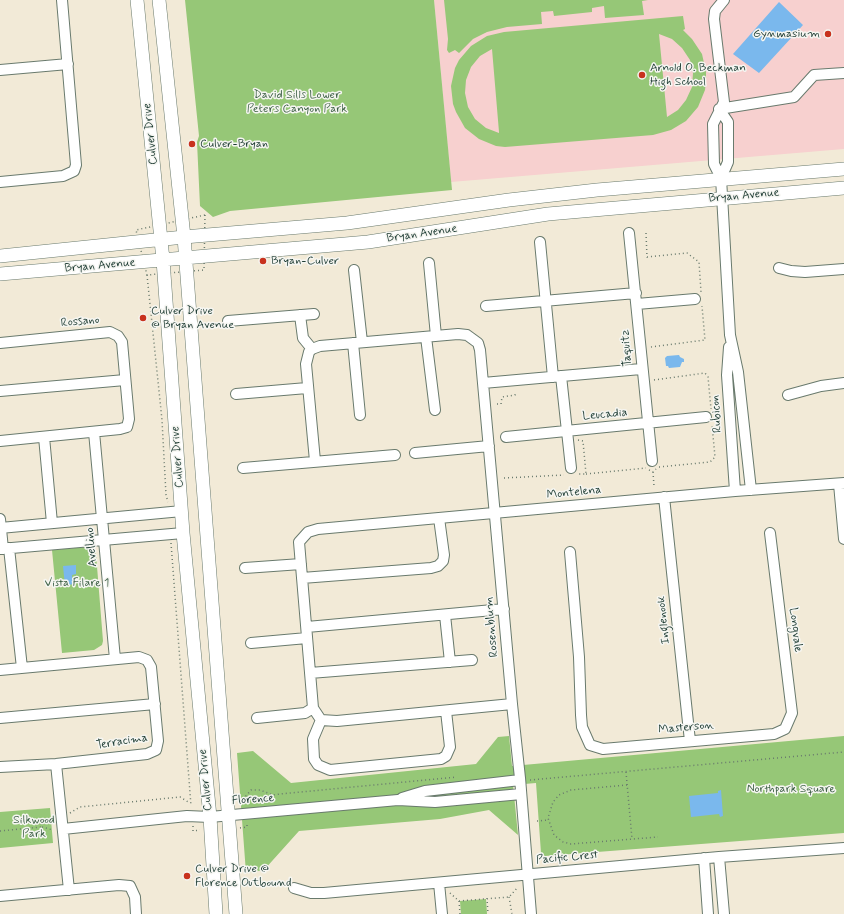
<!DOCTYPE html>
<html>
<head>
<meta charset="utf-8">
<style>
	body { margin:0 }
	canvas { display:block; background:#f2ead7 }
</style>
</head>
<body>
<canvas width="844" height="914"></canvas>
<script>
const ctx = document.querySelector('canvas').getContext('2d');
ctx.lineJoin = 'round';
function fillPath(path, color) { ctx.fillStyle = color; ctx.fill(path, 'evenodd'); }
const poly = rows => new Path2D(rows.map(r => 'M' + r).join(''));
function strokePath(path, color, width, dash) { ctx.strokeStyle = color; ctx.lineWidth = width; ctx.lineCap = dash ? 'butt' : 'round'; ctx.setLineDash(dash || []); ctx.stroke(path); }
function label(font, color, halo, rows, align = 'center') {
  ctx.font = font + ' Mynerve,sans-serif'; ctx.lineWidth = 3; ctx.setLineDash([]); ctx.textBaseline = 'middle'; ctx.strokeStyle = halo; ctx.fillStyle = color; for (const [text, x, y, turn = 0] of rows) {
    ctx.save(); ctx.translate(x, y); ctx.rotate((+turn || 0) * Math.PI / 180); ctx.textAlign = isNaN(turn) ? turn : align; if (halo) ctx.strokeText(text, 0, 0); ctx.fillText(text, 0, 0); ctx.restore();
  }
}
fillPath(poly([
	[434,0,844,0,844,149,451,182]
]), '#f7d0cf');
fillPath(poly([
	[185,0,434,0,452,190,230,211,213,217,200,206,197,142,199,136],
	[444,0,648,0,642,1,644,15,605,18,604,6,592,8,592,12,554,16,553,11,541,12,542,24,507,27,487,32,473,39,459,53,455,50,449,53,447,50,448,39],
	[683,16,685,29,683,30,692,39,702,54,706,72,706,81,705,90,698,107,686,121,671,130,653,135,505,147,496,146,479,139,465,128,456,112,453,104,451,86,455,68,459,60,471,46,487,36,504,32],
	[659,34,672,39,682,48,690,60,693,73,692,87,686,100,678,110,667,117],
	[492,49,499,132,499,133,486,128,475,119,468,107,465,93,466,80,471,67,480,56],
	[87,547,92,548,96,554,103,641,102,645,94,650,62,653,52,550],
	[509,736,512,766,844,736,844,833,545,856,541,853,536,783,513,785,518,835,489,810,440,819,299,831,264,870,246,873,237,753,253,751,291,783,476,764,498,737],
	[50,808,53,843,0,848,0,812],
	[486,899,487,914,461,914,460,901]
]), '#96c777');
fillPath(poly([
	[779,2,803,25,759,73,733,54],
	[679,355,680,357,684,359,684,362,682,362,680,367,669,368,668,366,666,366,665,358,667,356],
	[76,565,76,574,72,575,73,584,65,586,63,566],
	[721,790,723,816,720,817,719,814,691,817,689,796,718,793,718,791]
]), '#7ab8ed');
const minor = poly([
	[724,0,715,11,714,19,724,102,713,124,714,164,721,178,730,335,738,372,751,490],
	[0,70,68,64],
	[719,109,794,97,814,75,844,73],
	[719,109,728,122,728,162,721,178],
	[0,182,63,176,74,171,76,165,62,0],
	[629,233,652,461],
	[540,242,553,377],
	[429,263,436,336],
	[779,268,791,271,805,272,844,269],
	[354,270,362,342],
	[637,304,695,299],
	[486,306,636,293],
	[300,315,303,338,312,349],
	[228,321,314,314],
	[426,337,435,410],
	[0,343,110,332,118,336,122,342,129,419,127,427,120,429,0,441],
	[353,343,360,415],
	[729,347,727,375,735,491],
	[561,376,571,468],
	[483,383,641,369],
	[0,391,125,380],
	[236,394,307,388],
	[788,395,821,386,844,383],
	[94,432,115,659],
	[44,437,52,523],
	[506,437,706,417],
	[415,453,489,446],
	[315,461,306,364,309,352,312,349,320,346,458,334,467,335,478,343,480,350,512,704,520,778,531,914],
	[243,468,395,455],
	[839,484,844,539],
	[664,497,690,741],
	[0,519,3,549],
	[0,528,182,511],
	[9,548,22,668],
	[0,549,183,533],
	[570,552,579,657,581,715,582,727,590,745,603,749,774,734,785,729,792,713,770,533],
	[245,568,301,564],
	[302,578,431,568,438,566,443,561,444,555,439,518],
	[445,615,450,662],
	[307,627,504,609],
	[251,643,307,638],
	[0,670,139,657,147,660,151,667,158,741,156,750,147,754,56,764,0,767],
	[310,673,472,660],
	[0,718,155,704],
	[257,718,305,713,313,708],
	[321,720,313,708,299,542,308,532,318,529,735,491,844,483],
	[321,720,313,739,314,759,318,765,330,770,441,759,446,756,450,747,446,711],
	[321,720,337,721,512,704],
	[56,764,69,890],
	[402,798,425,791,520,780],
	[63,829,187,816,210,817,398,800,435,802,521,794],
	[719,857,724,914],
	[704,858,708,914],
	[439,883,442,914],
	[294,888,311,893,324,893,719,857,844,848],
	[0,896,119,885,130,886,135,897,136,914]
]);
const major = poly([
	[137,0,163,260,183,533,210,817,216,914],
	[159,0,184,237,236,914],
	[0,256,184,237,347,223,509,200,597,190,844,169],
	[0,274,368,242,548,214,844,188]
]);
strokePath(minor, '#697a6d', 12);
strokePath(major, '#697a6d', 14);
strokePath(poly([
	[205,215,204,270,147,275,136,230,205,215],
	[646,233,647,257,687,253,699,262,701,292],
	[147,275,162,420,166,495,168,502],
	[651,347,705,340,702,306],
	[654,380,705,373,708,377,711,409],
	[497,404,501,404,502,397,515,395,515,392],
	[578,440,583,441,586,474,578,474],
	[659,467,710,462,715,457,712,425],
	[649,470,653,472,656,469],
	[653,472,654,486],
	[586,474,646,468],
	[504,478,564,475],
	[171,543,191,806],
	[626,772,632,839],
	[530,780,844,752],
	[627,785,571,790,559,795,553,802,548,818,554,835,563,842,571,844,658,837],
	[245,804,245,797,251,790,260,790,273,795,280,794,457,777],
	[70,813,80,807,180,797,190,803],
	[537,821,549,820],
	[193,826,193,831,200,830],
	[42,827,53,830],
	[240,828,247,827,247,824],
	[0,831,41,827,43,821,51,820],
	[450,893,459,901,509,897,518,887],
	[509,897,512,914],
	[487,898,488,914],
	[459,901,460,914]
]), '#697a6d', 1.5, [1, 3]);
strokePath(minor, '#fff', 10);
strokePath(major, '#fff', 13);
for (const [x, y, r, color] of [
	[828,34,4,"#c8321e"],
	[642,75,4,"#c8321e"],
	[192,144,4,"#c8321e"],
	[263,261,4,"#c8321e"],
	[143,318,4,"#c8321e"],
	[187,876,4,"#c8321e"]
]) { const dot = new Path2D(); dot.arc(x, y, r, 0, 2 * Math.PI); ctx.fillStyle = color; ctx.fill(dot); strokePath(dot, '#f6f6f2', 1.5); }
label('12px', '#1f3d34', '#f6f6f2', [
	["Gynmasium",820,34,"right"],
	["Arnold O. Beckman",650,68],
	["High School",650,82],
	["Culver-Bryan",200,144],
	["Bryan-Culver",271,261],
	["Culver Drive",151,311],
	["@ Bryan Avenue",151,325],
	["Culver Drive @",195,869],
	["Florence Outbound",195,883]
], 'left');
label('12px', '#3d6045', '#f6f6f2', [
	["David Sills Lower",297,95],
	["Peters Canyon Park",297,109],
	["Vista Filare 1",77,583],
	["Northpark Square",791,789],
	["Silkwood",34,820],
	["Park",34,834]
]);
label('12px', '#1f3d34', '#f6f6f2', [
	["Culver Drive",151,134,-96],
	["Bryan Avenue",744,196,-5],
	["Bryan Avenue",422,234,-8],
	["Bryan Avenue",100,266,-5],
	["Rossano",80,322,-5],
	["Taquitz",627,348,-94],
	["Rubicon",717,414,-94],
	["Leucadia",605,415,-5],
	["Culver Drive",178,457,-94],
	["Montelena",574,493,-6],
	["Avellino",92,547,-95],
	["Inglenook",664,620,-96],
	["Rosenblum",492,627,-95],
	["Longvale",795,630,83],
	["Masterson",686,728,-5],
	["Terracima",122,742,-9],
	["Culver Drive",206,780,-95],
	["Florence",253,800,-4],
	["Pacific Crest",567,858,-5]
]);
</script>
</body>
</html>
